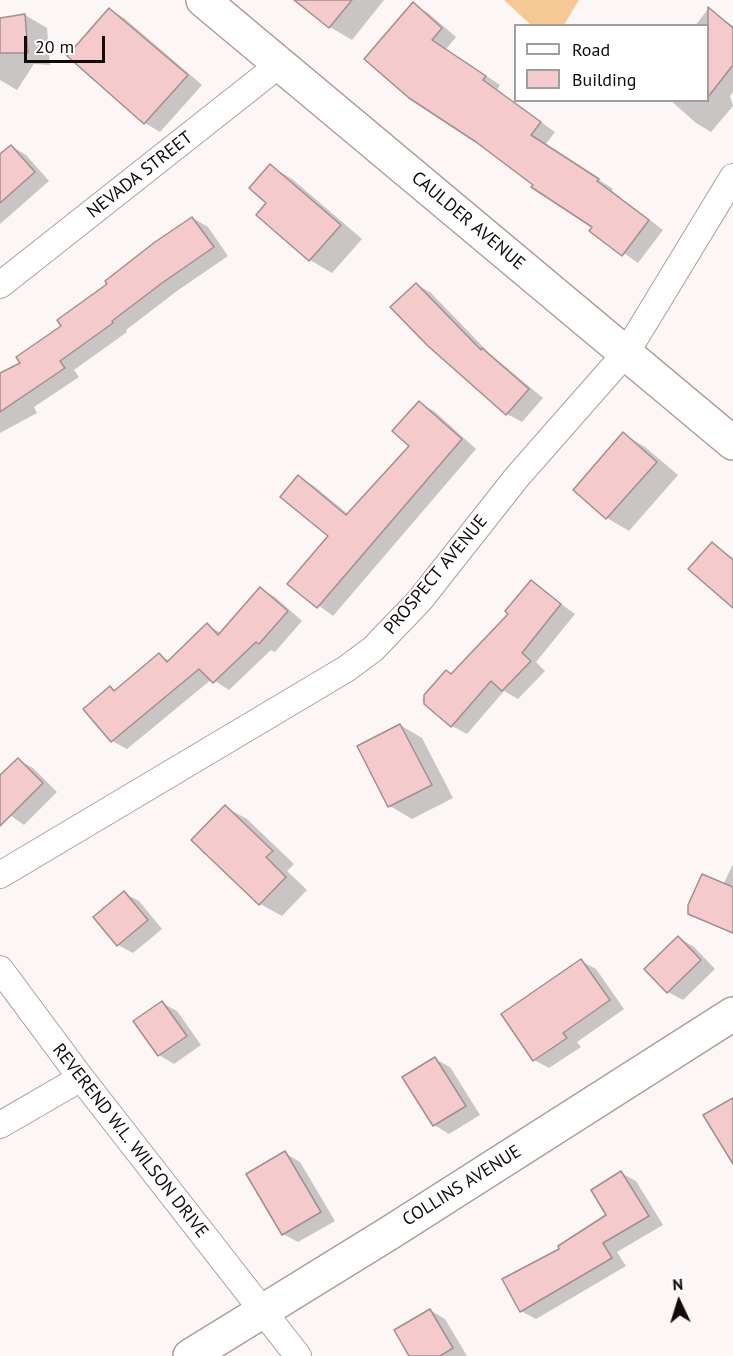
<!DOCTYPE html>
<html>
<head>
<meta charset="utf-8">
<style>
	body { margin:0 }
	#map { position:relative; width:733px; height:1356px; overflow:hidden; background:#fcf7f6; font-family:"PT Sans",sans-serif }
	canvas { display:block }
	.legend { position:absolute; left:514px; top:24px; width:195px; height:78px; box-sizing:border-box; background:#fff; border:2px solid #a09d9d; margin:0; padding:8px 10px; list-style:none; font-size:18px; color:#120b09 }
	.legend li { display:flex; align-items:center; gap:12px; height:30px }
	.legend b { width:30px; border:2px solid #a09d9d }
	.north { position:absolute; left:649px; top:1272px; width:60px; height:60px; -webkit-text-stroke:4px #fff; paint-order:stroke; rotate:356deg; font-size:16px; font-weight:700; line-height:24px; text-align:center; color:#120b09 }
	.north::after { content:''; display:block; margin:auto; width:21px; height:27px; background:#120b09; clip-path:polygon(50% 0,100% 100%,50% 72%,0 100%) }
	.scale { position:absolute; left:24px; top:36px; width:81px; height:27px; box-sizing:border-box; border:3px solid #120b09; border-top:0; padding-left:8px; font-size:18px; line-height:21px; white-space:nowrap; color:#120b09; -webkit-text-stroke:4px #fff; paint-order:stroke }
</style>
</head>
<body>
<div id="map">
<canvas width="733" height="1356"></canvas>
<ul class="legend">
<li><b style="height:8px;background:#fff"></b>Road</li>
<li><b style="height:16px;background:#f4cacd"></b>Building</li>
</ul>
<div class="north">N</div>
<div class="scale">20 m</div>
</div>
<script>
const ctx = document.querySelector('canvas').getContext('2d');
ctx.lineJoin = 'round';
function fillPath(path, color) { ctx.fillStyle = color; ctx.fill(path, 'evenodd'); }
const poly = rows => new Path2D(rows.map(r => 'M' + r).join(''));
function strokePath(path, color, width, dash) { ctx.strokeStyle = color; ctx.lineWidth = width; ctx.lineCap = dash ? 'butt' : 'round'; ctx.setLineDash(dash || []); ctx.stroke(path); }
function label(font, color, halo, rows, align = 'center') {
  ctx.font = font + ' "PT Sans",sans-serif'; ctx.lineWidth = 4.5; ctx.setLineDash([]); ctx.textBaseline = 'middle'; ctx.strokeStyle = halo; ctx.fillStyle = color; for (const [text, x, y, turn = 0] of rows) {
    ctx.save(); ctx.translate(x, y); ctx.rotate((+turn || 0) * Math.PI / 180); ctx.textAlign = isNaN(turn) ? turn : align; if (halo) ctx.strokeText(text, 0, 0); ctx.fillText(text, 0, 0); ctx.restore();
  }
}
fillPath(poly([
	[504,0,579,0,564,25,532,26]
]), '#f6c895');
fillPath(poly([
	[297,0,384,0,352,40,330,27],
	[413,4,428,13,456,37,446,49,500,85,497,90,555,132,545,145,613,189,612,191,663,230,638,263,591,230,594,227,477,141],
	[109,9,124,18,202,85,160,132,145,123,69,56],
	[708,9,733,26,733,92,730,96,733,106,711,132,696,123,670,100,708,100,708,26,695,26],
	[25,15,47,28,50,65,34,64,17,90,0,80,0,19],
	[11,146,26,155,49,181,0,224,0,156],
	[270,166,292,179,362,239,332,273,310,260,269,203],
	[193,218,208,227,228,256,177,291,126,330,127,332,74,370,79,377,34,407,37,413,0,433,0,375,22,363,109,284],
	[416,284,431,293,489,353,543,398,522,422,507,414,429,345],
	[419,403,434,411,476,449,333,616,290,584,330,536,299,477,314,486,349,515,411,445],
	[623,434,645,447,678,475,629,531,607,518,575,490],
	[712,544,733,558,733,605],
	[531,582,575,614,536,662,545,671,518,699,504,691,467,734,452,726,422,700,447,672,452,675,510,614],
	[260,589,275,597,302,621,275,652,271,650,229,690,212,679,127,749,112,741,110,688,116,691,159,655,170,661,207,625,221,633],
	[400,725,422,738,453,798,412,819,390,806],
	[18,760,33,768,57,792,24,825,0,808,0,777],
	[225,807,247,819,294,864,287,871,307,890,282,916,260,904],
	[733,864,733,934,687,912,703,876,723,885],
	[124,893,139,901,162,929,133,953,118,945],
	[679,938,694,947,715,969,683,1000,668,992,646,969],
	[581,961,596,969,624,1009,577,1042,581,1047,549,1068,534,1060],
	[162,1003,177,1011,201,1045,174,1064,159,1055],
	[435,1059,450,1067,480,1115,449,1134,434,1125],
	[285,1153,300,1162,335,1221,298,1242,283,1234],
	[621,1173,636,1181,663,1225,617,1252,626,1266,536,1319,521,1311,609,1216],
	[430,1310,445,1319,467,1356,411,1356]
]), '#0003');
const building = poly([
	[294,0,352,0,329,28,294,0],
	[413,2,442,28,432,40,486,76,483,80,541,122,531,135,599,179,597,181,649,220,622,256,589,231,592,227,531,187,533,185,476,142,409,98,364,59,413,2],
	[708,7,733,28,733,65,708,97,708,7],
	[109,8,188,75,144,124,67,56,109,8],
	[25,14,28,53,0,53,0,18,25,14],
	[11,145,35,172,0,203,0,154,11,145],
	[270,164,341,225,309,261,256,215,266,203,249,188,270,164],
	[192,217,214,247,162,283,112,321,113,323,60,361,65,368,0,412,0,373,20,363,16,357,61,326,57,320,107,284,105,281,155,242,192,217],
	[416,283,481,350,482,348,529,389,506,415,428,346,390,307,416,283],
	[419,401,462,439,317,608,287,584,328,536,280,497,298,475,346,515,409,446,392,431,419,401],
	[623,432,657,462,606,519,573,490,623,432],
	[712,542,733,560,733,608,688,569,712,542],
	[531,580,561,604,522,653,531,661,502,691,491,681,451,727,424,704,424,695,446,670,451,674,508,614,505,611,531,580],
	[260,587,288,611,259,644,256,642,213,683,199,669,111,742,83,709,110,686,114,691,159,653,167,662,207,623,218,635,260,587],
	[400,724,432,785,388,807,357,746,400,724],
	[18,758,43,783,0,826,0,775,18,758],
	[225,805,273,851,266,857,286,877,259,905,191,840,225,805],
	[702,874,733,887,733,933,688,914,688,905,702,874],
	[124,891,148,920,117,946,93,917,124,891],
	[678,936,701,960,667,993,644,969,678,936],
	[581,959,610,1000,563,1033,567,1038,533,1061,501,1014,581,959],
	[162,1001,187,1036,158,1056,133,1021,162,1001],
	[435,1057,466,1106,433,1126,402,1077,435,1057],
	[733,1098,733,1164,703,1115,733,1098],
	[285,1151,321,1212,282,1235,246,1174,285,1151],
	[621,1171,649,1216,603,1243,612,1258,520,1312,502,1279,559,1249,558,1246,606,1215,591,1190,621,1171],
	[430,1309,453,1348,440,1356,409,1356,394,1330,430,1309]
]);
fillPath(building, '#f4cacd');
strokePath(building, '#a48d8e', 1.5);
const street = poly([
	[0,285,280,64],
	[0,875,346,669,373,649,420,600,517,477,626,353,733,177],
	[0,969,81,1078,298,1356],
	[0,1125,81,1078]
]);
const secondary = poly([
	[203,0,733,443],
	[190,1356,391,1232,733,1014]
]);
strokePath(street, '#b39c97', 28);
strokePath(secondary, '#b39c97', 36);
strokePath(street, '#fff', 26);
strokePath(secondary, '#fff', 33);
label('18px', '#120b09', '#fff', [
	["NEVADA STREET",140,175,-38],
	["CAULDER AVENUE",468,221,40],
	["PROSPECT AVENUE",436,575,-50],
	["REVEREND W.L. WILSON DRIVE",130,1141,52],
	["COLLINS AVENUE",462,1186,-32]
]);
</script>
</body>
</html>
